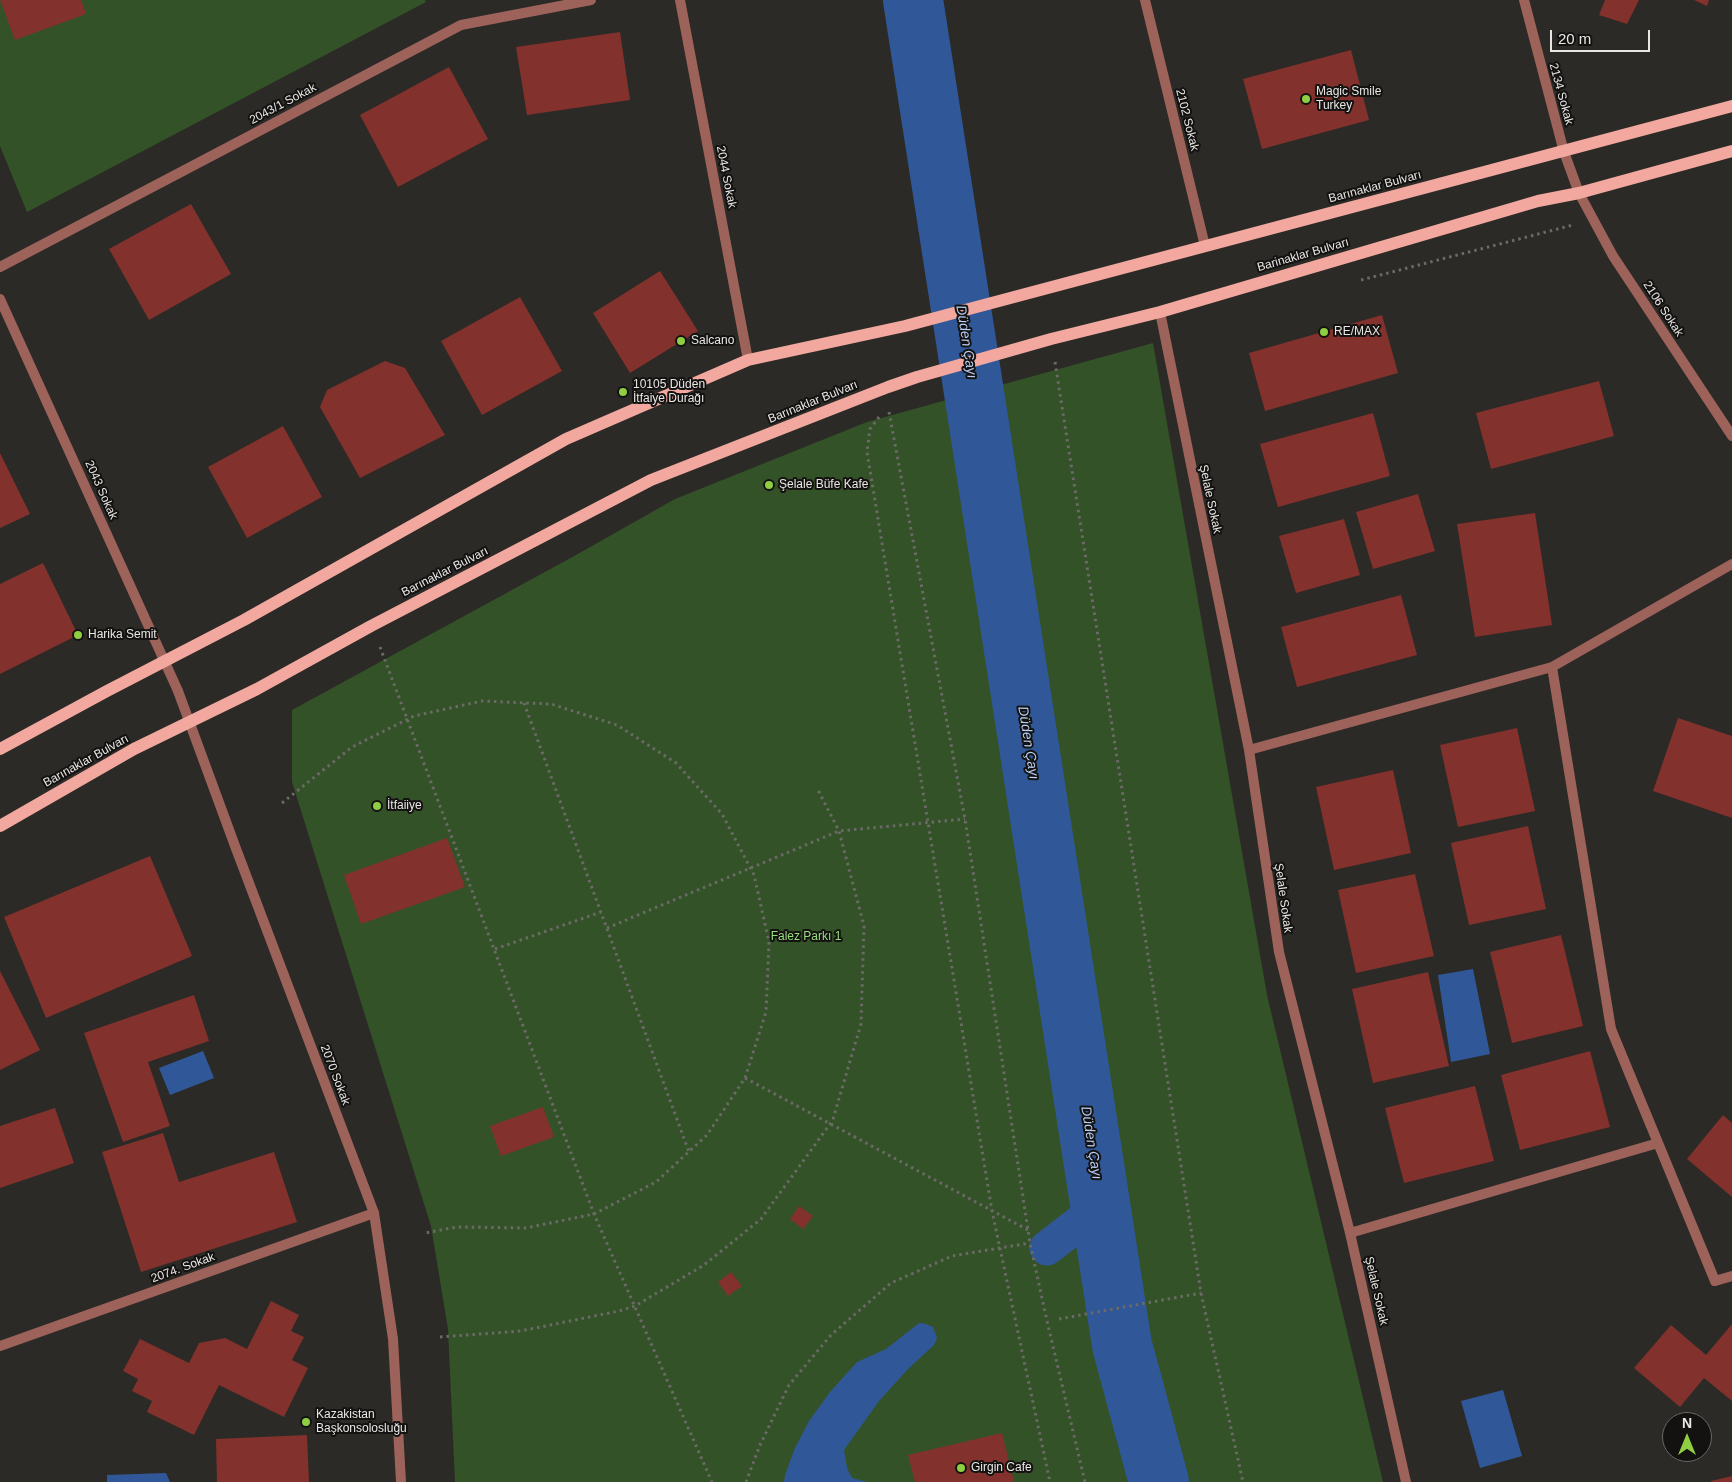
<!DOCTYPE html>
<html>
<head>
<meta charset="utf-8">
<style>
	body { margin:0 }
	#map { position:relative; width:1732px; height:1482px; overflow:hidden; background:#2b2a26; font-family:Helvetica,sans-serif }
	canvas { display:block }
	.north { position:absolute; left:1662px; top:1412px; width:50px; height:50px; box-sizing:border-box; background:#131211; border:1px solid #686765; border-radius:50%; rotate:0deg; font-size:14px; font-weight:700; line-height:20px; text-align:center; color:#e8e7e4 }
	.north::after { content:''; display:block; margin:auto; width:18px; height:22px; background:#8fcd42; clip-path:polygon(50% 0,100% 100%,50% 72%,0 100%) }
	.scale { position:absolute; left:1550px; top:30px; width:100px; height:22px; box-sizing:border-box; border:2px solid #e8e7e4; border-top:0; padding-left:6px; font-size:15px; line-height:18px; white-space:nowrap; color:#e8e7e4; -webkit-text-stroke:4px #131211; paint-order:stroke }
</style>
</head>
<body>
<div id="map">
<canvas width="1732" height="1482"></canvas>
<div class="north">N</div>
<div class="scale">20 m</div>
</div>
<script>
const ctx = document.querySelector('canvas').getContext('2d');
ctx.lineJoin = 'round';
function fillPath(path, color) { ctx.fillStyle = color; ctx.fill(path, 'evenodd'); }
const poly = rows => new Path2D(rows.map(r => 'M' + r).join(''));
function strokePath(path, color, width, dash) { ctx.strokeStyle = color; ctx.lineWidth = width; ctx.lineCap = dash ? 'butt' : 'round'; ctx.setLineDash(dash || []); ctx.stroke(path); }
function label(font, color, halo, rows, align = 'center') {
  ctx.font = font + ' Helvetica,sans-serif'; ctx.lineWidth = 4; ctx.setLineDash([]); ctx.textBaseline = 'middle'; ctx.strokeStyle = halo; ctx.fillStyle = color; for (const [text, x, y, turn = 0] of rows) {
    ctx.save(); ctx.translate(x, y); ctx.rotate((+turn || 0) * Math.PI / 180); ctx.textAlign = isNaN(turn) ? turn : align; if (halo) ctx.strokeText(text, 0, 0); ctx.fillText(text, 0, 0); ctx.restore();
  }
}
fillPath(poly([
	[0,0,425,0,426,2,27,212,0,146],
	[1153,343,1267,995,1383,1482,455,1482,448,1329,431,1226,292,782,292,710,576,555,675,499,867,422]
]), '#345228');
fillPath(poly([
	[1473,969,1490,1054,1451,1062,1438,975],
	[203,1051,214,1078,170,1095,159,1068],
	[919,1323,926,1324,933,1327,937,1338,934,1345,908,1369,879,1401,844,1450,847,1468,852,1478,867,1482,784,1482,785,1475,795,1448,809,1421,830,1392,857,1362,886,1349],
	[1503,1390,1522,1456,1480,1468,1461,1401],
	[166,1473,170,1482,107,1482,107,1475]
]), '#305899');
strokePath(poly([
	[1047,1248,1100,1207]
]), '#305899', 35);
strokePath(poly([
	[913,0,1122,1345,1159,1482]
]), '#305899', 60);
fillPath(poly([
	[0,0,81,0,86,14,15,40],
	[1605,0,1639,0,1627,24,1599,15],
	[1694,0,1709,0,1707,6],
	[620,32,630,100,527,115,516,47],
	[1351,50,1369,120,1262,149,1243,79],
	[449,67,488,139,398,187,360,115],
	[191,204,231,274,149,320,109,249],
	[660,271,698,331,630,373,593,313],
	[520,297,562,371,482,415,441,341],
	[1382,315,1398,373,1265,411,1249,353],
	[385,361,405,368,445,435,360,478,320,407,327,390],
	[1599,381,1614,436,1491,469,1476,413],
	[1373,413,1390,476,1278,507,1260,444],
	[283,426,322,497,247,538,208,467],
	[0,453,30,514,0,528],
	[1418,494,1435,551,1373,569,1356,512],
	[1535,513,1552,625,1475,637,1457,524],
	[1344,519,1360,575,1296,593,1279,536],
	[43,563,78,635,0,674,0,584],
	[1401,595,1417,655,1297,687,1281,627],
	[1678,718,1732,736,1732,818,1653,791],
	[1517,728,1535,811,1458,827,1440,745],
	[1393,770,1411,853,1334,870,1316,787],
	[1528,826,1546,909,1469,925,1451,843],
	[447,838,465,887,361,924,344,875],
	[150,856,192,956,46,1018,4,917],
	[1415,874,1434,956,1356,973,1338,890],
	[1561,935,1583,1026,1512,1043,1490,952],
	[0,971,40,1050,0,1070],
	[1428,972,1449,1066,1373,1083,1352,989],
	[194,995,209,1041,148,1062,170,1126,123,1142,84,1033],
	[1590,1051,1610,1127,1520,1150,1501,1075],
	[1475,1086,1494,1161,1404,1183,1385,1108],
	[543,1107,554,1137,501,1156,490,1126],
	[55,1108,74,1163,0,1188,0,1126],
	[1723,1115,1732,1123,1732,1197,1687,1159],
	[163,1133,179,1182,274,1152,297,1222,141,1272,102,1152],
	[799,1206,813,1216,803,1229,790,1219],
	[731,1272,742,1286,728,1296,718,1282],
	[271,1301,299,1315,291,1331,304,1337,292,1360,308,1368,284,1417,219,1385,194,1435,147,1412,152,1401,132,1391,138,1379,123,1371,140,1339,189,1363,199,1343,225,1338,247,1349],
	[1732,1324,1732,1401,1704,1378,1680,1407,1634,1368,1671,1325,1706,1355],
	[1002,1433,1014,1482,915,1482,908,1455],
	[307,1435,309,1482,217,1482,216,1439],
	[1732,1476,1732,1482,1711,1482,1711,1481]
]), '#83312c');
strokePath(poly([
	[1361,280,1573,225],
	[1055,362,1201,1293,1243,1482],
	[889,412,965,819,1030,1243,1047,1321,1085,1482],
	[879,417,870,429,867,452,992,1211,1050,1482],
	[380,647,594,1214,712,1482],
	[524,703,689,1152],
	[282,803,352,747,414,716,482,701,551,704,617,725,676,763,722,814,754,875,769,942,766,1012,745,1078,707,1135,656,1182,594,1214,526,1228,457,1227,425,1233],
	[607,928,839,831,965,819],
	[495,949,601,912],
	[745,1078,1028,1230],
	[1059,1319,1201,1293],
	[440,1337,521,1331,619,1311,635,1306,704,1265,761,1219,830,1124,833,1119,861,1024,864,926,839,831,818,790],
	[746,1482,760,1445,789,1385,831,1335,891,1283,952,1256,1030,1243]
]), '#6b6a66', 3, [2.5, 4]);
strokePath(poly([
	[680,0,748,360],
	[1145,0,1205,246],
	[1524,0,1564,152,1579,193,1613,256,1732,436],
	[0,267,461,25,591,0],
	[0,299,178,691],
	[1160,312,1249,750,1279,952,1350,1233,1406,1482],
	[1552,667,1732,564],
	[1249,750,1552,667,1611,1029,1715,1281,1732,1276],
	[1350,1233,1658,1143],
	[0,1346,374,1213]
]), '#9d625a', 10);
strokePath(poly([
	[178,691,235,846,374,1213,393,1339,401,1482]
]), '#9d625a', 10);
strokePath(poly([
	[0,749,107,691,244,620,566,439,748,360,905,326,1732,106],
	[0,826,134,749,257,689,371,626,651,480,888,387,917,377,1051,339,1160,312,1538,201,1579,193,1732,151]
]), '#f2a89e', 12);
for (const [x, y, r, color] of [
	[1306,99,5,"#8fcd42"],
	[1324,332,5,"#8fcd42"],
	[681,341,5,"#8fcd42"],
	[623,392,5,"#8fcd42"],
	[769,485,5,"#8fcd42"],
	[78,635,5,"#8fcd42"],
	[377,806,5,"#8fcd42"],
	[306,1422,5,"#8fcd42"],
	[961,1468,5,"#8fcd42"]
]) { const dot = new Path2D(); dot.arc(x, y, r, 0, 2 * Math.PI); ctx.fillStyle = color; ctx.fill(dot); strokePath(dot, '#131211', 2); }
label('12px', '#e8e7e4', '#131211', [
	["Magic Smile",1316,92],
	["Turkey",1316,106],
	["RE/MAX",1334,332],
	["Salcano",691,341],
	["10105 Düden",633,385],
	["İtfaiye Durağı",633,399],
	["Şelale Büfe Kafe",779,485],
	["Harika Semit",88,635],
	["İtfaiiye",387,806],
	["Kazakistan",316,1415],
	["Başkonsolosluğu",316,1429],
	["Girgin Cafe",971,1468]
], 'left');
label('12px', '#e8e7e4', '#131211', [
	["2134 Sokak",1561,94,75],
	["2043/1 Sokak",283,104,-28],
	["2102 Sokak",1187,120,76],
	["2044 Sokak",726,177,79],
	["Barınaklar Bulvarı",1375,187,-15],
	["Barinaklar Bulvarı",1303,255,-16],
	["2106 Sokak",1663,309,57],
	["Barınaklar Bulvarı",813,402,-22],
	["2043 Sokak",101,490,66],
	["Şelale Sokak",1210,499,78],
	["Barınaklar Bulvarı",445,572,-27],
	["Barınaklar Bulvarı",86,761,-29],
	["Şelale Sokak",1283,898,82],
	["2070 Sokak",335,1075,69],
	["2074. Sokak",183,1268,-20],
	["Şelale Sokak",1376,1291,77]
]);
label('12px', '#97dd7d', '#131211', [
	["Falez Parkı 1",806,937]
]);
label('italic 14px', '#b6cef3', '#131211', [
	["Düden Çayı",966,342,81],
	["Düden Çayı",1028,743,81],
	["Düden Çayı",1091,1143,81]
]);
</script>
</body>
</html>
